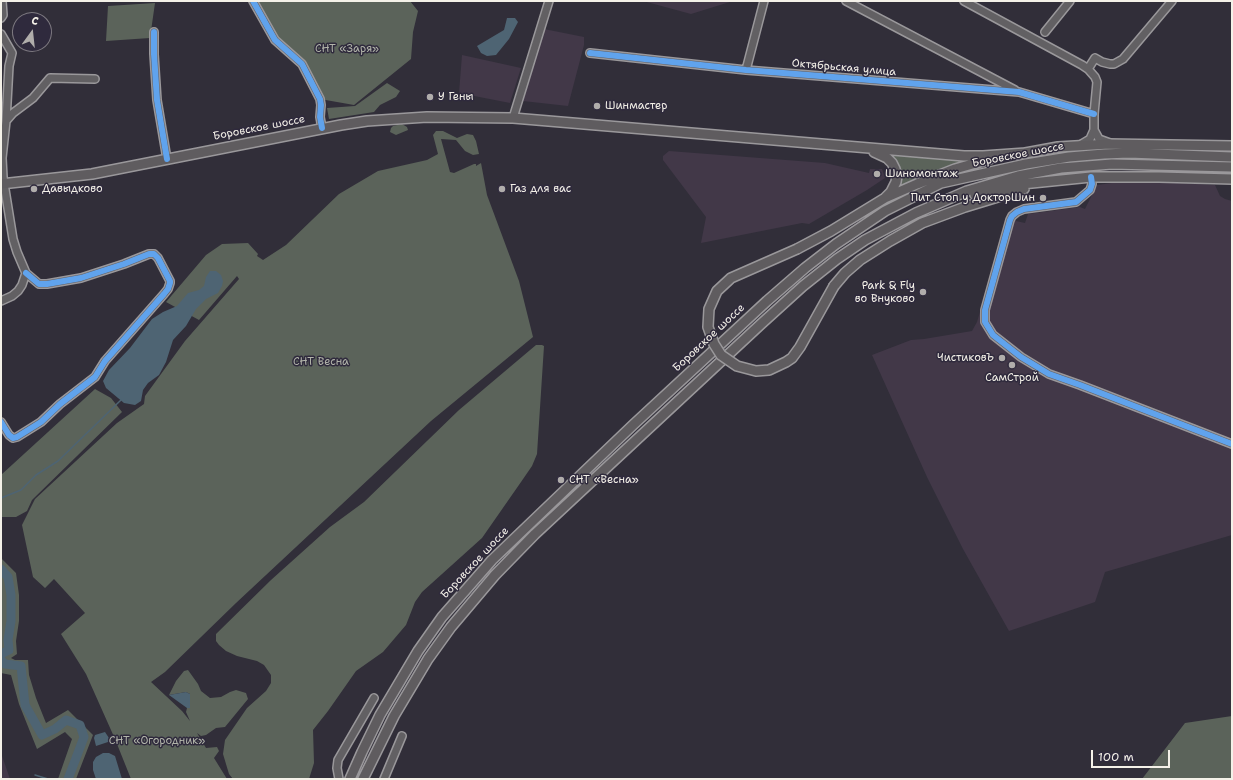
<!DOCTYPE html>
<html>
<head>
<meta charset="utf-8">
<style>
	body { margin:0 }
	#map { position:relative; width:1233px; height:780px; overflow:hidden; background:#312e39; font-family:"Shantell Sans",sans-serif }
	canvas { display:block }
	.frame { position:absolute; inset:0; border:2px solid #f4f1e8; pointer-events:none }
	.north { position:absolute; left:12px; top:12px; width:40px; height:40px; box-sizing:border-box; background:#2f2a3d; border:1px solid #7e7a81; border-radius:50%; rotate:15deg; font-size:11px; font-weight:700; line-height:16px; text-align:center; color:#f4f1e8 }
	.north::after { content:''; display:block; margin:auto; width:14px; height:18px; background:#b0adab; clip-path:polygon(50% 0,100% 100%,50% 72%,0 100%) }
	.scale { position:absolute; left:1091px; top:750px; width:79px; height:18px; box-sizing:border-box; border:2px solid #f4f1e8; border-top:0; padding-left:5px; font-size:12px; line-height:14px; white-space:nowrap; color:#f4f1e8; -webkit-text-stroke:3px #2f2a3d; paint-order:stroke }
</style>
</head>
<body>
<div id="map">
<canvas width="1233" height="780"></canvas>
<div class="frame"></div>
<div class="north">С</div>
<div class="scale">100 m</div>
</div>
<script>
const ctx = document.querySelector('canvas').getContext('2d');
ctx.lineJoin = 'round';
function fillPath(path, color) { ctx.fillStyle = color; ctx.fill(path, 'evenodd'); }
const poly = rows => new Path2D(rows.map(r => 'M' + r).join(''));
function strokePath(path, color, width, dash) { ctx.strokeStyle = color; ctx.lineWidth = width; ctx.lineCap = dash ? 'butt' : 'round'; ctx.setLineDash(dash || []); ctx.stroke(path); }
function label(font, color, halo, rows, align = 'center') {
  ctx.font = font + ' "Shantell Sans",sans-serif'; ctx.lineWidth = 3; ctx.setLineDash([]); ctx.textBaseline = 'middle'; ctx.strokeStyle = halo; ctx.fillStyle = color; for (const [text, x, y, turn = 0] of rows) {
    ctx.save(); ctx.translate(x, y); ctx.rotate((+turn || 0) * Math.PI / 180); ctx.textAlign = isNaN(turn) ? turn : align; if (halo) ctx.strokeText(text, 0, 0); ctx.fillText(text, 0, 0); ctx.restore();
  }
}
fillPath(poly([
	[643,1,733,1,691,14],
	[544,29,584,37,584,45,568,106,523,101],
	[462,55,521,68,510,103,459,93],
	[669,151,825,163,869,173,870,169,882,169,885,178,867,190,809,224,802,223,701,243,706,217,663,160,663,156],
	[1119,182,1166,182,1215,185,1220,196,1225,199,1232,201,1232,535,1105,572,1095,602,1009,631,963,549,927,477,872,355,911,340,924,339,972,331,977,322,1007,219,1025,223,1028,214,1080,207,1085,209,1097,185],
	[1,753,10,779,1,779]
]), '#423848');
fillPath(poly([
	[253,1,410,1,418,11,413,32,411,59,354,105,320,99,302,64,275,40],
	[155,3,150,38,106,41,108,6],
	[387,83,400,91,396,97,380,105,374,112,329,119,327,108,355,106],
	[402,124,407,127,408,130,396,135,390,132,391,128,393,126],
	[436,131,443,131,457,138,467,134,473,135,476,141,479,154,473,155,465,151,456,140,441,139,450,172,454,173,474,164,476,164,476,166,481,163,487,195,519,281,533,337,431,421,236,603,165,672,151,682,182,711,190,721,186,712,187,708,190,708,190,694,186,692,169,695,176,681,184,671,188,670,198,684,201,691,210,698,221,697,230,692,236,690,246,693,248,699,225,727,216,728,206,735,201,736,197,733,206,748,217,747,219,751,214,758,227,779,131,779,115,739,86,674,61,634,85,613,54,579,45,588,33,577,22,525,35,499,117,423,144,404,145,396,185,341,239,279,237,276,199,320,166,302,206,255,222,244,248,243,258,254,257,256,263,260,286,245,339,194,378,171,427,160,438,154,433,135],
	[891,154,970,159,900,186,902,177,900,169,896,160],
	[536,345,542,345,544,346,537,454,532,466,521,482,482,538,422,592,415,602,406,625,383,652,356,671,328,711,313,730,314,763,309,779,233,779,229,774,223,754,225,740,247,708,266,691,271,683,271,675,264,665,257,661,237,656,226,651,219,645,216,641,216,634,271,580,330,527,364,502,459,410],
	[95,389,111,398,122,412,32,500,27,511,16,517,1,517,1,475],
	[1,558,16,573,19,595,19,621,16,641,17,654,11,658,15,660,28,660,29,675,36,698,46,723,68,710,93,735,76,779,58,779,72,739,65,732,37,749,19,704,11,675,1,673],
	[1232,716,1232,779,1142,779,1185,723]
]), '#5b635a');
fillPath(poly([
	[507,18,515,18,518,22,509,39,496,55,487,56,481,53,477,46,504,30],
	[210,271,216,271,221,275,223,281,222,286,218,293,206,299,196,309,186,326,173,340,166,362,159,375,148,383,143,390,141,401,135,405,124,403,106,388,103,381,109,370,130,348,152,319,163,312,177,306,188,293,199,290,204,286,206,277],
	[186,692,190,694,190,708,187,708,169,695],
	[105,732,109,738,108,742,96,746,94,738,95,735],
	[103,753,109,753,115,756,122,779,96,779,93,770,93,762,96,757]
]), '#4e6473');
strokePath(poly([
	[1,498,21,490,36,475,58,461,121,400],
	[35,775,48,779]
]), '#4e6473', 1.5);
strokePath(poly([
	[1,569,8,577,11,595,11,621,8,640,9,650,1,654],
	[1,660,5,664,21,666,25,705,42,735,55,729,66,720,80,725,84,737,68,779]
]), '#4e6473', 9);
const minor = poly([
	[253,1,275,40,302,64,320,99,321,105,320,117,322,128],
	[846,1,1015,90],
	[964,1,1082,65,1088,69,1095,77,1097,82,1094,114,1094,130,1090,139,1080,145],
	[1,18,3,15,2,1],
	[154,32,154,54,157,100,167,159],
	[1045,32,1070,1],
	[1,34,12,53,9,66,6,121],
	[590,53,746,70,1019,92,1094,114],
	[1088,69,1095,58,1102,62,1110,64,1114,64,1123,59,1172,1],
	[746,70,764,1],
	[513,118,549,1],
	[1094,130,1099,139,1110,143],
	[1091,177,1092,184,1090,190,1076,202,1024,209,1017,212,1012,216,1010,220,985,310,985,322,993,335,1021,357,1049,374,1080,385,1232,444],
	[1,301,12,296,18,291,22,285,26,273,17,252,13,239,3,177,2,158,6,121,13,113,33,98,50,78,95,79],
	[1,422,9,435,13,438,17,437,41,422,60,404,95,377,105,361,164,294,168,289,170,283,170,281,158,258,154,254,149,254,124,264,81,278,47,284,39,284,26,273],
	[339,779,337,768,338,760,374,698],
	[384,779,402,736]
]);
const major = poly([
	[1020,154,1058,147,1109,144,1232,146],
	[1,184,92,174,341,125,367,121,427,117,513,118,964,156,983,156,1026,153],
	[975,195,1022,184,1091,177,1159,177,1232,179],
	[885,198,917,184,955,169,990,159],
	[797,249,831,231,885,198,891,192,896,182,897,176,895,169,892,163,887,158,874,152],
	[834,286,845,273,860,260,890,241,922,223,965,207,1024,189],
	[350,779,362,752,380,715,418,651,442,617,492,560,633,425,767,301,805,268,836,244,885,211,941,183,1026,164,1069,157,1104,154,1129,153,1232,157],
	[363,779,394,716,428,659,451,627,495,575,535,534,761,324,803,286,837,259,865,240,916,213,967,191,1018,176,1061,168,1112,164,1232,167]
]);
strokePath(minor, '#9a989b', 10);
strokePath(major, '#9a989b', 12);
strokePath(minor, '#626063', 7);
strokePath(major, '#5f5c5f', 9);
const majorBridge = poly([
	[797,249,731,278,717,291,709,309,708,327,714,344,721,355,737,366,756,371,769,370,786,362,792,358,800,347,834,286]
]);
strokePath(majorBridge, '#9a989b', 12, []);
strokePath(majorBridge, '#5f5c5f', 9);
strokePath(poly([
	[253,1,275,40,302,64,320,99,321,105,320,117,322,128],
	[154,32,154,54,157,100,167,159],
	[590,53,746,70,1019,92,1094,114],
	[1091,177,1092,184,1090,190,1076,202,1024,209,1017,212,1012,216,1010,220,985,310,985,322,993,335,1021,357,1049,374,1080,385,1232,444],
	[1,422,9,435,13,438,17,437,41,422,60,404,95,377,105,361,164,294,168,289,170,283,170,281,158,258,154,254,149,254,124,264,81,278,47,284,39,284,26,273]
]), '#60a3ed', 6);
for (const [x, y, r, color] of [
	[430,97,4,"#b0adab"],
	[597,106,4,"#b0adab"],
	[877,174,4,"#b0adab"],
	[34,189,4,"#b0adab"],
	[502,189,4,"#b0adab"],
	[1043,198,4,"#b0adab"],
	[923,292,4,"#b0adab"],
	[1002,358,4,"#b0adab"],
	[1012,365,4,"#b0adab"],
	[561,480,4,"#b0adab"]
]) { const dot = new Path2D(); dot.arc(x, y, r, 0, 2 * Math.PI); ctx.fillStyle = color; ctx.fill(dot); strokePath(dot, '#2f2a3d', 1.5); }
label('11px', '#b2b5aa', '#2f2a3d', [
	["СНТ «Заря»",347,49],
	["СНТ Весна",321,362],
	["СНТ «Огородник»",157,741]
]);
label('11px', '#f4f1e8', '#2f2a3d', [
	["Октябрьская улица",844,68,5],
	["Боровское шоссе",259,128,-11],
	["Боровское шоссе",1018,155,-11],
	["Боровское шоссе",709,338,-43],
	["Боровское шоссе",475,563,-47]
]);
label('11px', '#f4f1e8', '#2f2a3d', [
	["У Гены",438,97],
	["Шинмастер",605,106],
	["Шиномонтаж",885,174],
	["Давыдково",42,189],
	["Газ для вас",510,189],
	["Пит Стоп у ДокторШин",1035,198,"right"],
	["Park & Fly",915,286,"right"],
	["во Внуково",915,299,"right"],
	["ЧистиковЪ",994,358,"right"],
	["СамСтрой",1012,378,"center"],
	["СНТ «Весна»",569,480]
], 'left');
</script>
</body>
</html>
